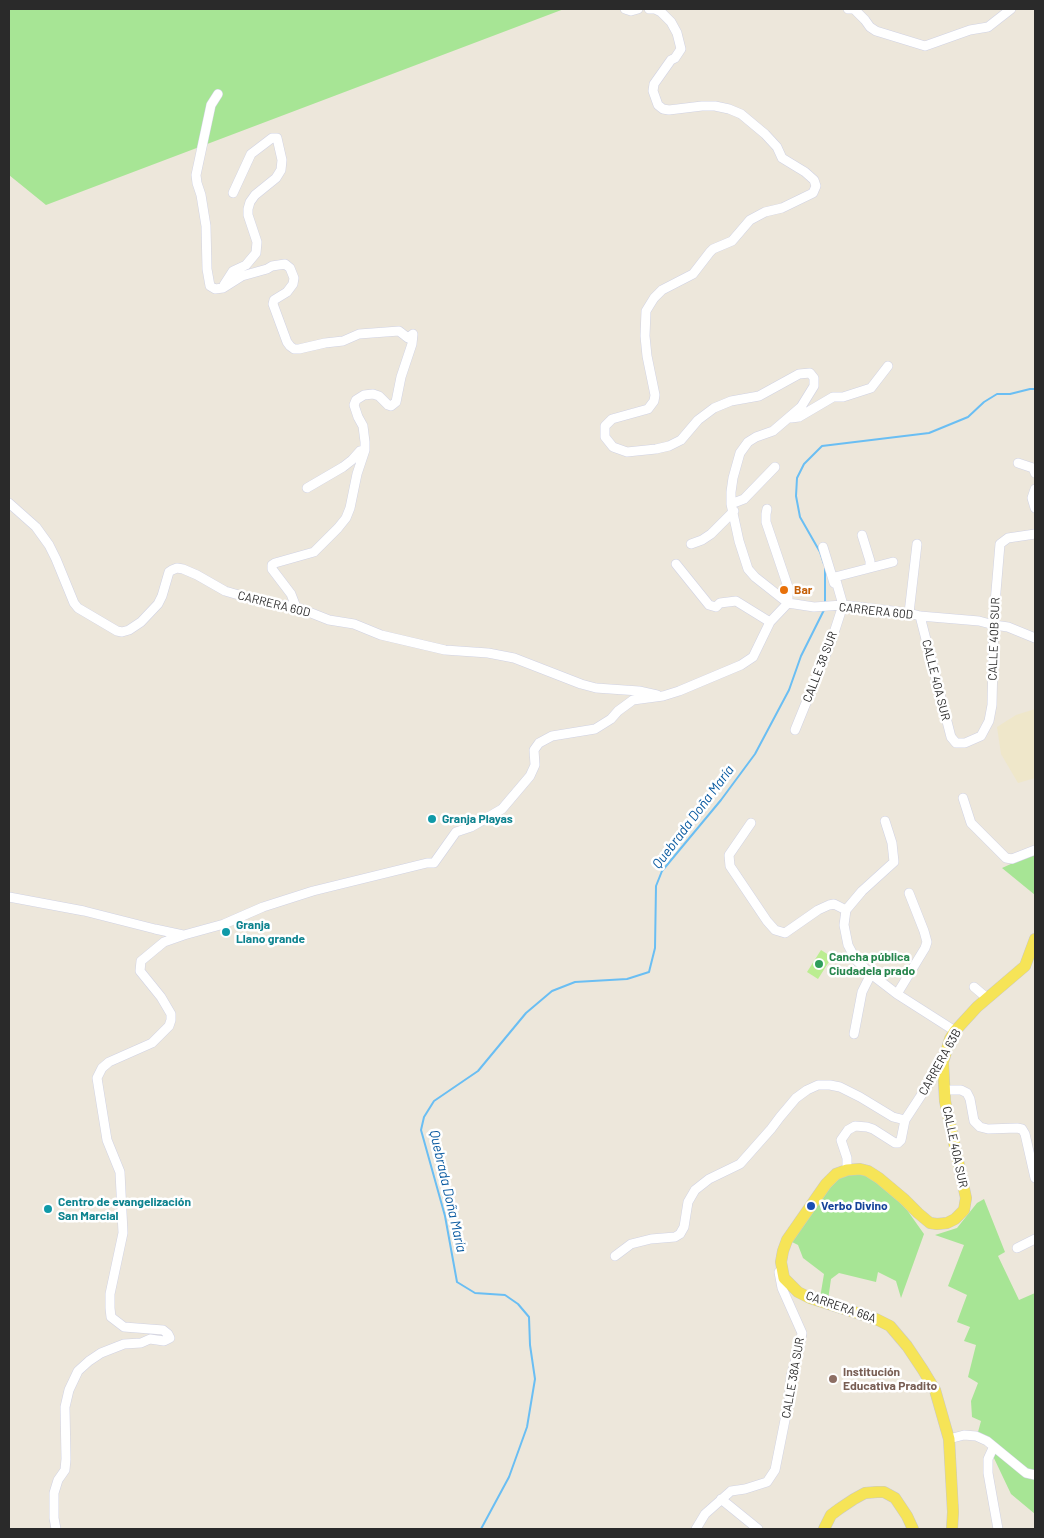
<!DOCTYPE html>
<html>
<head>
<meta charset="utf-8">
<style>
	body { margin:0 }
	#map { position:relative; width:1044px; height:1538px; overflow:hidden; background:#ede7db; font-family:Barlow,sans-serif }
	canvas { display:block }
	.frame { position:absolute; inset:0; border:10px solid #2a2a2a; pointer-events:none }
</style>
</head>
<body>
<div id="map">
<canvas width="1044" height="1538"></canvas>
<div class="frame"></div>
</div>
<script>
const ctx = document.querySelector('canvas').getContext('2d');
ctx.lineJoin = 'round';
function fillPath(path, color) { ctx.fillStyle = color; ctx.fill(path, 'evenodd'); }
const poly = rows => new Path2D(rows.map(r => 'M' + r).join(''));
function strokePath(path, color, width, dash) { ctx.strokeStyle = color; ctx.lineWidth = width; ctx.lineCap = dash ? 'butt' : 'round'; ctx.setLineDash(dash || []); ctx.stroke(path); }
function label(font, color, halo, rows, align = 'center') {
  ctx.font = font + ' Barlow,sans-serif'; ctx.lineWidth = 5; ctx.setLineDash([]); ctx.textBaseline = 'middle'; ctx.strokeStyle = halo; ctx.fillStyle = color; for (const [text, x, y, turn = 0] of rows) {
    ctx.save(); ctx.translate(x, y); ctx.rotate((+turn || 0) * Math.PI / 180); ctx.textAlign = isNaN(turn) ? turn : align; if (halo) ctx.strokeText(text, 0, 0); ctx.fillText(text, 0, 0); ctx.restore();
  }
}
fillPath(poly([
	[1035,709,1035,778,1018,783,1001,754,997,727,1016,715]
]), '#efe7ca');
fillPath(poly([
	[9,9,564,9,46,205,9,175],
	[1035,853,1035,895,1002,868],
	[858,1172,880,1181,902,1203,924,1234,901,1298,896,1281,878,1272,876,1282,839,1273,831,1279,828,1300,820,1298,824,1274,803,1258,798,1245,790,1241,815,1206,839,1177],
	[984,1199,1005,1252,998,1256,1019,1300,1035,1293,1035,1514,1011,1494,983,1435,978,1432,981,1421,972,1417,971,1401,978,1383,968,1377,976,1345,964,1341,970,1327,957,1322,967,1295,948,1286,964,1245,935,1235,957,1228,977,1203]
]), '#a7e595');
fillPath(poly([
	[821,950,832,957,818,979,807,972]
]), '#bbed91');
strokePath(poly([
	[824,564,820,552,800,517,796,496,797,478,804,464,822,446,929,433,968,417,984,402,997,394,1010,394,1030,389,1035,389],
	[825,603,825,568],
	[481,1529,509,1477,527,1427,535,1379,530,1345,529,1317,518,1304,505,1295,475,1293,457,1282,445,1216,421,1130,424,1117,434,1101,478,1071,526,1013,552,991,575,982,627,979,649,972,655,948,656,886,662,871,721,800,755,754,789,690,801,656,825,608]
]), '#6abef3', 2);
const minor = poly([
	[625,9,631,11,638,9],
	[649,9,655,9,661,12,671,22,677,33,681,49,675,58,671,60,654,84,653,91,658,105,663,109,669,110,702,106,715,106,729,109,741,114,765,134,777,147,782,158,805,172,814,180,816,186,813,193,782,208,765,212,750,220,732,241,713,249,710,252,693,274,662,290,654,298,646,311,645,336,647,356,655,395,654,401,648,409,612,419,605,426,605,437,613,447,627,452,656,449,669,446,681,440,698,420,714,408,731,401,759,396,799,374,810,373,814,378,814,386,801,407,773,431,756,437,748,442,740,453,733,478,731,492,731,504,739,541,748,569,755,577,788,603,814,607,843,605,909,613,920,616,979,621,994,625,1008,627,1035,638],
	[848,9,854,9,865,20,870,27,876,31,925,46,970,30,988,27,1011,9],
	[218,94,211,105,196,175,197,183,201,195,206,226,207,269,210,286,215,289,223,288,242,276,267,269,272,266,285,264,290,268,294,278,293,284,287,292,274,300,273,304,287,342,290,346,294,349,299,349,325,343,343,341,359,334,399,331,408,338,413,334,412,344,401,377,396,402,391,406,388,405,379,396,373,394,364,395,356,400,354,405,358,417,363,426,365,442,365,450,357,474,350,508,346,518,338,528,314,552,275,563,272,565,272,569,291,594,296,607],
	[224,285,233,271,246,265,256,253,257,242,248,215,248,209,250,202,255,195,276,178,281,170,282,160,277,138,272,138,251,154,233,193],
	[791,418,799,417,833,397,843,397,871,388,888,366],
	[1018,463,1033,468,1035,473],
	[307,488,343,467,352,460,360,451,365,450],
	[1035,489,1032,498,1035,508],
	[9,503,36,527,49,545,56,559,74,603,78,608,117,631,122,632,129,630,141,622,158,604,162,596,169,572,172,570,177,568,183,569,197,575,225,591,266,603,296,607,329,620,354,624,381,635,445,650,488,653,514,658,581,684,596,688,639,691,657,695],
	[731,504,744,499,775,467],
	[767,509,766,514,766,522,788,587,788,603],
	[862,535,870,561,870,567],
	[691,544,702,540,711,534,734,511],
	[823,547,834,583],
	[676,564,709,605,716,607,720,603,736,601,770,622],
	[909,613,917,544],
	[920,616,951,737,956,743,965,743,981,736,989,721,992,705,994,615,1000,544,1008,538,1035,534],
	[795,730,832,639,843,605,835,577,893,562],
	[963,798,971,823,1006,858,1012,859,1035,850],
	[751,823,729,855,730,866,767,921,775,930,785,933,818,910,829,905,834,904,846,910],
	[9,897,84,911,155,929,183,935],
	[846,910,844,925,848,945,856,960,871,974,897,994,955,1031],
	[846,910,862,891,894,862,892,843,885,821],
	[974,987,987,998],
	[897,994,925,948,927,942,924,931,909,893],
	[854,1034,862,992,871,974],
	[944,1090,961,1090,967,1093,970,1099,974,1121,980,1127,988,1129,1017,1128,1022,1129,1025,1134,1035,1178],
	[847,1170,847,1158,841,1140,848,1130,855,1126,867,1127,873,1129,895,1143,898,1143,901,1140,905,1120,943,1062],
	[1017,1248,1035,1239],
	[615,1256,631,1244,651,1239,675,1237,680,1234,684,1227,688,1202,695,1190,709,1179,740,1164,771,1129,780,1117,796,1098,807,1090,818,1085,830,1085,840,1087,860,1097,893,1117,905,1120],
	[949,1439,964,1435,976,1436,987,1441,1026,1473,1035,1475],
	[993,1448,988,1459,988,1473,998,1529],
	[721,1499,758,1529],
	[56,1529,54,1518,54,1493,58,1480,65,1470,66,1459,65,1407,69,1390,78,1371,89,1361,101,1353,124,1344,141,1343,150,1339,164,1341,170,1338,168,1334,163,1330,124,1327,111,1317,110,1308,110,1294,123,1233,120,1172,107,1140,97,1078,102,1068,109,1062,152,1043,169,1026,171,1020,171,1014,161,997,140,971,141,961,164,942,184,935,224,924,263,907,313,891,427,863,434,863,456,832,471,827,502,809,530,776,535,765,534,750,539,743,552,736,595,729,611,719,618,711,633,700,663,696,679,691,741,665,753,657,770,622,788,603],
	[696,1529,705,1514,731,1491,745,1489,767,1482,775,1470,789,1400,791,1376,799,1349,802,1333,782,1288,779,1272]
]);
const major = poly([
	[824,1529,831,1515,839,1509,854,1499,865,1493,877,1492,884,1492,895,1498,907,1516,913,1529],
	[952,1529,953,1512,949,1439,935,1390,923,1370,907,1346,890,1326,876,1319,810,1298,798,1292,784,1278,781,1262,783,1251,787,1240,826,1184,836,1174,847,1170,860,1169,868,1171,879,1178,904,1199,918,1213,930,1223,937,1224,947,1223,955,1219,964,1210,966,1198,945,1101,943,1062,950,1039,955,1031,977,1007,1025,966,1035,939]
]);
strokePath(minor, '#d0d2e3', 10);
strokePath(major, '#c8c8c8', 12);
strokePath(minor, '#fff', 9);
strokePath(major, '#f6e457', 11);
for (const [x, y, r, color] of [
	[784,590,5,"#e8710a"],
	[432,819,5,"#0f9aa8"],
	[226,932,5,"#0f9aa8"],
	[819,964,5,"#2e9e5b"],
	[811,1206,5,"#1a4fb4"],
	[48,1209,5,"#0f9aa8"],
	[833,1379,5,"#8d6e63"]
]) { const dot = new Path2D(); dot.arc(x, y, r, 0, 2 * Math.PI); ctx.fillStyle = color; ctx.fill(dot); strokePath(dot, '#fff', 2); }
label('bold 12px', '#c56008', '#fff', [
	["Bar",794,590]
], 'left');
label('12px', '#2a2a2a', '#fff', [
	["CARRERA 60D",274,604,14],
	["CARRERA 60D",876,611,6],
	["CALLE 40B SUR",994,639,-88],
	["CALLE 38 SUR",820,667,-69],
	["CALLE 40A SUR",936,680,76],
	["CARRERA 63B",940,1062,-61],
	["CALLE 40A SUR",955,1147,78],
	["CARRERA 66A",841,1307,19],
	["CALLE 38A SUR",793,1378,-80]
]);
label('bold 12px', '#0d838f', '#fff', [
	["Granja Playas",442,819],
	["Granja",236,925],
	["Llano grande",236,939],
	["Centro de evangelización",58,1202],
	["San Marcial",58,1216]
], 'left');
label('bold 12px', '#27864d', '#fff', [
	["Cancha pública",829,957],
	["Ciudadela prado",829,971]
], 'left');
label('bold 12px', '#164399', '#fff', [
	["Verbo Divino",821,1206]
], 'left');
label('bold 12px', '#785e54', '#fff', [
	["Institución",843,1372],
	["Educativa Pradito",843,1386]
], 'left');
label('italic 14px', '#0859a0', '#fff', [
	["Quebrada Doña María",693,817,-53],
	["Quebrada Doña María",448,1191,77]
]);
</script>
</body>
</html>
